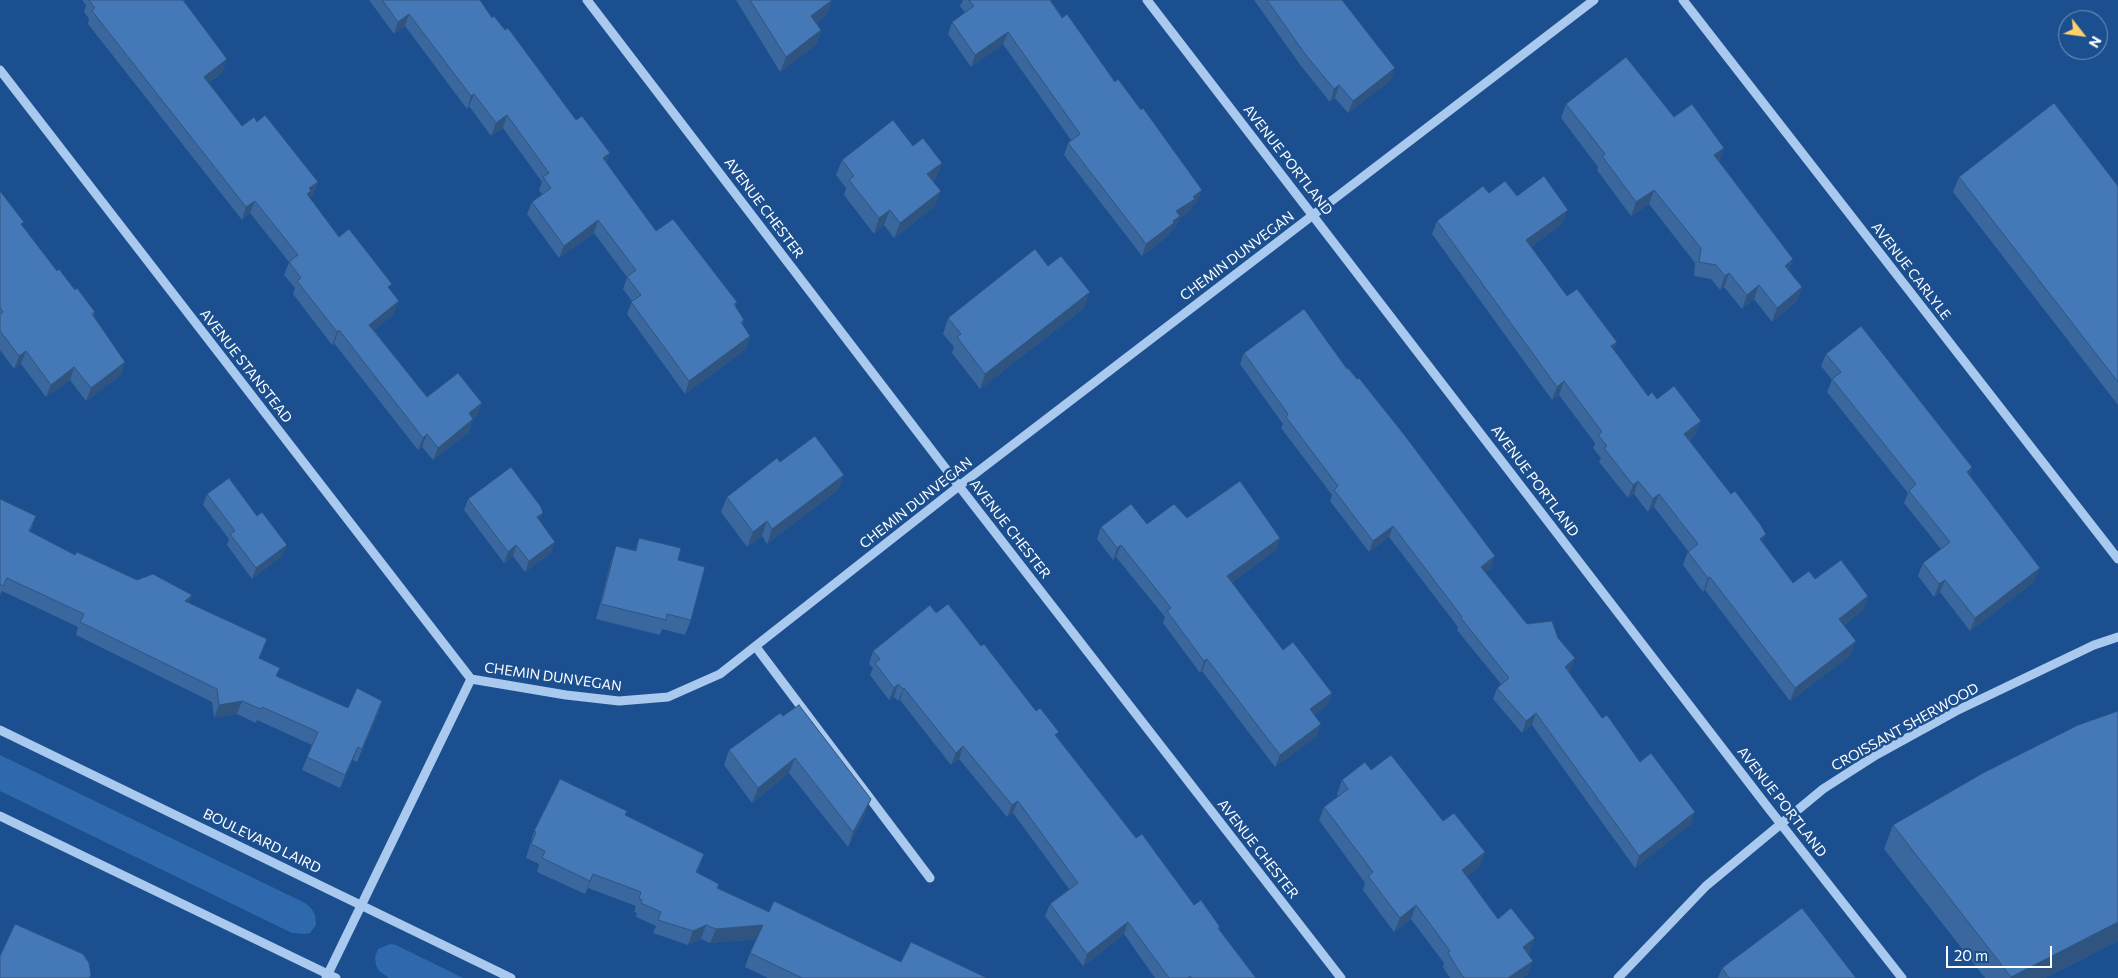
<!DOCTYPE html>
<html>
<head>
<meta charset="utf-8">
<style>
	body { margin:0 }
	#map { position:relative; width:2118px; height:978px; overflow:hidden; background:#1b4f8f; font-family:Commissioner,sans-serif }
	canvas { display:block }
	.north { position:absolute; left:2058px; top:10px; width:50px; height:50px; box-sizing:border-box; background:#1b4f8f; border:1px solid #7695bc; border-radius:50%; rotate:120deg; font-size:14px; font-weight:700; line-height:20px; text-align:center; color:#fff }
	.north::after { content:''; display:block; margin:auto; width:18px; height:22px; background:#ffd166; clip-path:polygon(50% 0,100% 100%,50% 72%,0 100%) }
	.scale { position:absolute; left:1946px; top:946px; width:106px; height:22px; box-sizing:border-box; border:2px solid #fff; border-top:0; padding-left:6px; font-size:15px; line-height:18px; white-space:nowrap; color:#fff; -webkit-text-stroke:4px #1b4f8f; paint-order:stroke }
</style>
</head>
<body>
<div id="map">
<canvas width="2118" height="978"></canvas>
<div class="north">N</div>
<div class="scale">20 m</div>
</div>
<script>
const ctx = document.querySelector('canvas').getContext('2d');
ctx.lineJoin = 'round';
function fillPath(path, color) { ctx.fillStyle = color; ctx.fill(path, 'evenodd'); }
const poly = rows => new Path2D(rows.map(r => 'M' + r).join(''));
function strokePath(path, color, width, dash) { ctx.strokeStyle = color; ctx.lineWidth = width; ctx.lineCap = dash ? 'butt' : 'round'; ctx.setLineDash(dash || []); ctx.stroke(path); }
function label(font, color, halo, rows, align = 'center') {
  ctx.font = font + ' Commissioner,sans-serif'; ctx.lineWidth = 5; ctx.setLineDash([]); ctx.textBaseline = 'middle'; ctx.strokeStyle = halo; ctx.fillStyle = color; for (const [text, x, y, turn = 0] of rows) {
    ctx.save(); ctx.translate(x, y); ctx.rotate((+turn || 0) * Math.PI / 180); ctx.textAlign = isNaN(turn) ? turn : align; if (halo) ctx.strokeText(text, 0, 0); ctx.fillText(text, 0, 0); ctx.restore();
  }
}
fillPath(poly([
	[0,755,305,903,311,908,315,915,316,925,310,933,305,934,292,933,0,791],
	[390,944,396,945,463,978,389,978,379,971,376,965,375,957,378,949]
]), '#2e69ad');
strokePath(poly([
	[587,0,959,486,1341,978],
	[1147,0,1766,805,1902,978],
	[1683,0,2118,559],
	[0,70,471,679],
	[756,647,930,878],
	[0,730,511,978],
	[0,816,336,978],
	[326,978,471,679,566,695,619,701,668,697,720,674,959,486,1594,0],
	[1618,978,1706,886,1823,789,1876,755,1956,711,2094,645,2118,637]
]), '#a9c9ee', 9);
fillPath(poly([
	[82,0,185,0,184,1,223,72,208,83,242,126,257,122,318,182,313,194,309,197,339,237,390,290,394,314,374,330,427,397,477,416,473,419,469,432,433,460,422,447,418,450,334,343,332,345,293,294,295,288,284,275,289,262,250,213,242,220,88,24,89,19,84,12,86,5],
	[369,0,480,0,492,18,505,30,576,120,610,153,606,163,656,231,737,302,735,307,744,320,742,324,750,336,746,349,685,394,627,314,632,301,623,289,627,277,594,233,559,258,527,214,532,202,542,194,539,190,542,182,503,128,491,136,469,106,467,109,405,26,394,34],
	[736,0,832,0,827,14,816,23,821,30,816,45,780,72],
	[963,0,1050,0,1197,202,1192,206,1190,211,1179,219,1175,228,1170,232,1169,235,1142,256,1064,155,1068,143,1071,140,1003,44,971,67,948,34,952,22,965,13,960,6],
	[1254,0,1342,0,1391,80,1348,113,1335,98,1330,102,1301,66],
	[1566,104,1674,117,1724,148,1719,161,1793,259,1789,270,1802,287,1797,301,1772,322,1754,299,1742,309,1724,287,1720,290,1711,279,1694,276,1695,263,1649,204,1631,216,1597,170,1598,167,1561,118],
	[913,146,942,163,936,178,933,181,935,206,894,238,884,225,874,234,844,195,846,188,836,175,842,160],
	[1959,177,2118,186,2118,405,1953,192],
	[0,191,22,226,57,271,95,312,94,316,125,362,121,375,86,401,70,380,46,397,21,364,14,369,0,350],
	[1489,193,1517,196,1563,223,1531,247,1567,296,1614,350,1648,396,1657,399,1696,434,1689,440,1763,543,1793,583,1815,579,1868,596,1863,610,1844,625,1851,655,1790,701,1705,590,1703,592,1683,565,1688,551,1654,507,1648,512,1634,494,1628,498,1599,462,1601,458,1593,448,1595,443,1559,395,1552,400,1432,234,1437,221],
	[1048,266,1084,308,980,389,952,353,954,347,943,334,948,318],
	[1244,353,1491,568,1485,572,1527,624,1571,669,1568,672,1602,718,1640,762,1691,824,1635,868,1532,725,1522,733,1493,699,1497,688,1501,684,1457,630,1458,627,1389,537,1369,552,1330,501,1332,495,1281,428,1283,424,1240,364],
	[1826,354,1972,467,1969,476,2035,581,1970,631,1940,592,1934,597,1918,576,1923,563,1941,549,1904,503,1908,493,1827,392,1832,380,1821,366],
	[780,462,838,490,767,544,762,536,747,547,721,512,727,497],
	[207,494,257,516,283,555,252,579,227,545,229,539,203,505],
	[0,499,36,516,30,532,75,555,137,580,192,595,189,603,260,658,277,676,348,708,382,701,378,714,357,762,353,760,340,788,302,770,312,745,257,720,256,723,237,714,214,718,212,702,76,635,78,627,2,591,0,595],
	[468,499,540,521,552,552,525,572,513,556,504,563,464,510],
	[1187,518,1280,538,1276,550,1232,582,1283,650,1332,693,1327,705,1314,715,1317,736,1275,767,1202,671,1200,673,1163,623,1165,617,1116,557,1113,560,1097,539,1101,527,1147,524],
	[639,538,678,560,691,620,685,635,662,629,660,635,596,619,611,561,616,546,635,550],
	[936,613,981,646,1057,737,1136,838,1194,905,1220,927,1219,930,1256,978,1155,978,1124,934,1083,966,1045,916,1050,904,1069,889,1013,813,1007,817,959,759,951,765,900,700,898,701,894,697,889,700,870,675,873,668,869,664,873,651],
	[2118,711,2118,941,2045,978,1985,978,1884,849,1893,825],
	[780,713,865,814,848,847,789,773,752,803,724,765,729,750],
	[1371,770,1485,852,1480,866,1467,876,1498,919,1530,952,1528,953,1528,974,1523,978,1450,978,1443,967,1444,963,1411,919,1394,932,1363,890,1365,883,1319,820,1324,807,1338,796,1337,794,1342,780],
	[626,816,704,854,697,873,719,884,718,888,769,912,901,962,987,978,768,978,745,967,750,953,756,939,710,943,701,939,688,945,653,933,656,926,636,917,637,913,634,912,636,906,588,888,585,894,537,872,539,864,526,858,534,831],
	[1722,968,1856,978,1718,978]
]), '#3a679d');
fillPath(poly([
	[832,0,827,14,805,31,811,16],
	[409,14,405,26,394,34,398,22],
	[821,30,816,45,780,72,786,57],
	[1008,32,1003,44,971,67,975,55],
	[227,59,223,72,199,90,204,77],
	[1395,68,1391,80,1348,113,1353,101],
	[1339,85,1335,98,1330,102,1334,89],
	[474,94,469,106,467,109,471,96],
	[507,115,503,128,491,136,496,123],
	[1724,148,1719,162,1714,155],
	[610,153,605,166,603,158],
	[942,163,936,178,922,189,927,174],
	[318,182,313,194,309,198,302,207,309,188],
	[1202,190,1197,202,1192,206,1190,211,1179,219,1175,228,1170,232,1169,235,1142,256,1146,244,1176,211],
	[1654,190,1649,204,1631,216,1636,202],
	[941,191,935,206,894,238,900,223],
	[255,201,250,213,242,220,246,207],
	[890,210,884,225,874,234,879,218],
	[1568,210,1563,223,1522,254,1526,240],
	[598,220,594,233,559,258,564,246],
	[1793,259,1788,273,1785,266],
	[1729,273,1724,287,1720,290,1725,276],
	[1759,285,1754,299,1742,309,1747,295],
	[1802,287,1797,301,1772,322,1777,308],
	[1090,292,1084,308,980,389,985,374],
	[399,301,394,314,365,338,369,325],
	[339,330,334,343,332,345,337,332],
	[750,336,746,349,685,394,689,381],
	[1617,342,1612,356,1611,346],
	[26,351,21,364,14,369,19,356],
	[125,362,121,375,86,401,91,388],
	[74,367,70,380,46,397,51,385],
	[1564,381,1559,395,1552,400,1557,387],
	[482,403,477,416,464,426,469,413],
	[473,419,469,432,433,460,438,448],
	[1701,421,1696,434,1679,447,1684,434],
	[427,434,422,447,418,450,423,438],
	[1972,467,1968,480,1967,472],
	[844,475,838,490,767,544,772,529],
	[1638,481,1634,494,1628,498,1633,485],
	[1659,494,1654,507,1648,512,1653,499],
	[543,513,539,523,537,517],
	[767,521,762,536,747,547,753,532],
	[1393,526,1389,537,1369,552,1373,541],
	[1766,534,1761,547,1760,539],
	[1280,538,1276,550,1223,588,1227,576],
	[555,542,552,552,525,572,529,561],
	[287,545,283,555,252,579,256,568],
	[516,545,513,556,504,563,508,552],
	[1121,545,1116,557,1113,560,1117,548],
	[1495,556,1491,568,1477,578,1481,567],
	[2040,568,2035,581,1970,631,1975,618],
	[1710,577,1705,590,1703,592,1708,578],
	[1945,580,1940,592,1934,597,1939,584],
	[192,595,188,608,185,601],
	[1868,596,1863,610,1834,632,1839,619],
	[1856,641,1851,655,1790,701,1795,688],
	[1575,658,1571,669,1560,678,1565,667],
	[1207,659,1202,671,1200,673,1204,661],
	[898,684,894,697,889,700,894,688],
	[904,688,900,700,898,701,903,689],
	[1332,693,1327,705,1306,721,1310,709],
	[242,701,237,714,214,718,219,705],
	[382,701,378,714,357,762,362,749],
	[1536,713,1532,725,1522,733,1526,721],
	[1321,724,1317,736,1275,767,1280,755],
	[963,746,959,759,951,765,956,753],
	[358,747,353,760,340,788,345,775],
	[795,758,789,773,752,803,758,788],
	[871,799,865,814,848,847,853,832],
	[1018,801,1013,813,1007,817,1012,805],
	[1695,812,1691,824,1635,868,1639,856],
	[1485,852,1480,866,1457,884,1462,870],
	[704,854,699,868,690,886,696,872],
	[593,874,588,888,585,894,590,881],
	[1416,905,1411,919,1394,932,1400,918],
	[1128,922,1124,934,1083,966,1087,954],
	[2118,922,2118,941,2045,978,2010,978,2011,977],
	[706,925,701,939,688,945,693,931],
	[763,925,758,939,710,943,716,929],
	[1535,938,1530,952,1518,961,1523,947],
	[1533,961,1528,974,1523,978,1508,978]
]), '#305480');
const building = poly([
	[89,0,183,0,227,59,204,77,242,126,254,117,257,122,265,115,318,182,309,188,311,191,307,194,339,237,349,229,392,284,388,287,399,301,369,325,427,397,458,373,482,403,469,413,473,419,438,448,427,434,423,438,339,330,337,332,297,281,301,278,289,262,298,255,255,201,246,207,92,11,95,8,89,0],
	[382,0,480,0,492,18,494,16,505,30,508,28,576,120,582,116,610,153,603,158,656,231,673,219,737,302,734,304,744,320,741,322,750,336,689,381,631,302,641,295,627,277,636,270,598,220,564,246,532,202,551,188,543,177,549,173,507,115,496,123,474,94,471,96,409,14,398,22,382,0],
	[750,0,832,0,811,16,821,30,786,57,750,0],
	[969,0,1050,0,1062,18,1067,14,1115,82,1118,79,1141,110,1143,108,1202,190,1193,197,1195,199,1176,211,1180,216,1173,221,1174,223,1146,244,1068,143,1080,134,1008,32,975,55,952,22,974,6,969,0],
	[1267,0,1342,0,1395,68,1353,101,1339,85,1334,89,1305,54,1267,0],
	[1626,57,1674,117,1692,104,1724,148,1714,155,1793,259,1785,266,1802,287,1777,308,1759,285,1747,295,1729,273,1725,276,1716,265,1699,262,1701,248,1654,190,1636,202,1602,156,1605,154,1566,104,1626,57],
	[2054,103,2118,186,2118,382,1959,177,2054,103],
	[893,120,913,146,923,138,942,163,927,174,941,191,900,223,890,210,879,218,849,180,854,176,842,160,893,120],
	[1544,176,1568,210,1526,240,1567,296,1577,289,1617,342,1611,346,1648,396,1652,392,1657,399,1674,386,1701,421,1684,434,1731,494,1735,491,1760,524,1766,534,1760,539,1793,583,1809,571,1815,579,1841,560,1868,596,1839,619,1856,641,1795,688,1710,577,1708,578,1688,552,1698,544,1659,494,1653,499,1638,481,1633,485,1604,448,1607,446,1598,435,1602,432,1564,381,1557,387,1437,221,1483,186,1489,193,1505,181,1517,196,1544,176],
	[0,191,24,222,21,224,57,271,59,269,75,290,77,288,95,312,92,314,125,362,91,388,74,367,51,385,26,351,19,356,0,331,0,314,3,312,0,308,0,191],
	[1035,249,1048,266,1061,256,1090,292,985,374,957,337,961,334,948,318,1035,249],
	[1304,309,1347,369,1348,368,1357,379,1359,378,1406,437,1495,556,1481,567,1527,624,1552,621,1558,638,1575,658,1565,667,1602,718,1607,715,1640,762,1651,753,1695,812,1639,856,1536,713,1526,721,1497,688,1509,678,1461,618,1462,617,1393,526,1373,541,1334,490,1338,486,1286,417,1288,414,1244,353,1304,309],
	[1861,326,1972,467,1967,472,2040,568,1975,618,1945,580,1939,584,1923,563,1950,542,1909,491,1916,484,1832,379,1841,372,1826,354,1861,326],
	[815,436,844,475,772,529,767,521,753,532,727,497,777,458,780,462,815,436],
	[511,467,541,507,543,513,537,517,555,542,529,561,516,545,508,552,468,499,511,467],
	[229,478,257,516,262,512,287,545,256,568,230,534,235,531,207,494,229,478],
	[1240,481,1280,538,1227,576,1283,650,1293,642,1332,693,1310,709,1321,724,1280,755,1207,659,1204,661,1167,611,1171,608,1121,545,1117,548,1101,527,1131,504,1147,524,1174,504,1187,518,1240,481],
	[0,499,36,516,29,531,75,555,77,552,137,580,153,574,192,595,185,601,267,639,259,658,280,668,276,676,348,708,357,688,382,701,362,749,358,747,345,775,307,757,318,732,262,707,260,709,242,701,219,705,217,689,80,622,84,614,7,578,3,586,0,584,0,499],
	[639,538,681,548,678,560,705,567,691,620,667,614,666,620,601,604,616,546,636,551,639,538],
	[948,604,981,646,984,644,1036,711,1040,708,1059,732,1055,735,1136,838,1142,834,1194,905,1201,900,1220,927,1218,928,1256,978,1192,978,1190,976,1187,978,1169,978,1128,922,1087,954,1050,904,1078,883,1018,801,1012,805,963,746,956,753,904,688,903,689,898,684,894,688,875,663,880,659,873,651,930,605,936,613,948,604],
	[799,705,871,799,853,832,795,758,758,788,729,750,780,713,783,716,799,705],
	[2118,711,2118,922,2011,977,1893,825,1983,773,2078,725,2118,711],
	[1391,755,1443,821,1454,813,1485,852,1462,870,1498,919,1511,908,1535,938,1523,947,1533,961,1508,978,1464,978,1459,971,1448,953,1450,951,1416,905,1400,918,1368,876,1373,872,1324,807,1348,789,1342,780,1365,762,1371,770,1391,755],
	[560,779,627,811,625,815,704,854,696,872,719,884,717,888,769,912,774,901,901,962,911,942,987,978,802,978,750,953,763,925,716,929,706,925,693,931,658,920,661,912,641,903,642,900,639,898,641,892,593,874,590,881,542,858,545,851,531,844,536,832,534,831,560,779],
	[1802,908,1856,978,1729,978,1722,968,1802,908],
	[15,924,83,954,89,963,91,975,89,978,0,978,0,956,15,924]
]);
fillPath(building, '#4478b7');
strokePath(building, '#305480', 1);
label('14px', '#fff', '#1b4f8f', [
	["AVENUE PORTLAND",1288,160,52],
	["AVENUE CHESTER",764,208,53],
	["CHEMIN DUNVEGAN",1237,256,-37],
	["AVENUE CARLYLE",1911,271,52],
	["AVENUE STANSTEAD",246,366,52],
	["AVENUE PORTLAND",1535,481,53],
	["CHEMIN DUNVEGAN",916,503,-38],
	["AVENUE CHESTER",1010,529,52],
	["CHEMIN DUNVEGAN",553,677,8],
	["CROISSANT SHERWOOD",1905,727,-29],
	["AVENUE PORTLAND",1782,802,52],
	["BOULEVARD LAIRD",262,841,26],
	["AVENUE CHESTER",1258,849,52]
]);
</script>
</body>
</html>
